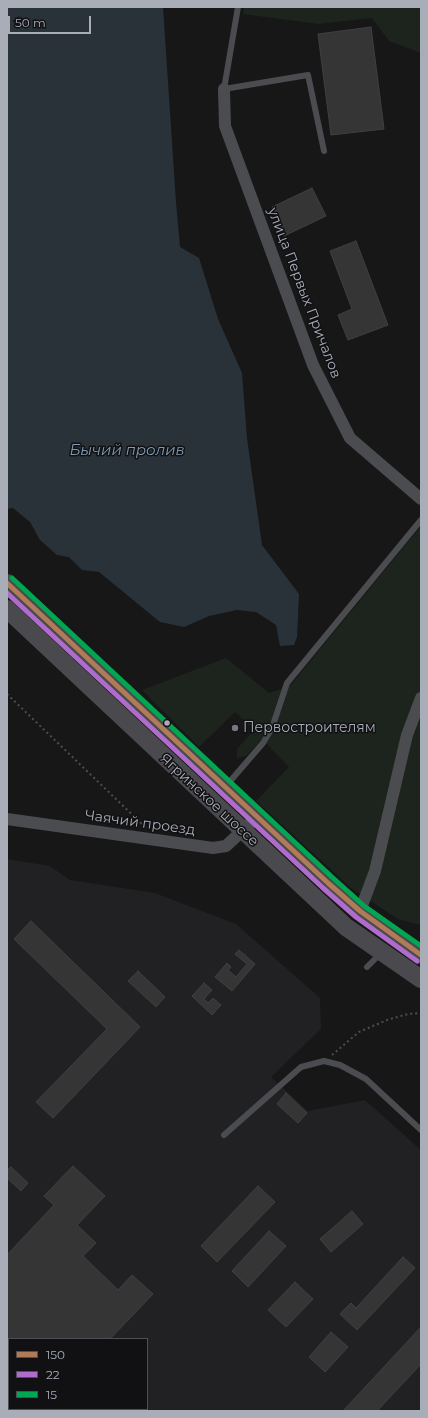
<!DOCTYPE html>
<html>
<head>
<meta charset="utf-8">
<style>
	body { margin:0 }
	#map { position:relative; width:428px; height:1418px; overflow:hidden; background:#171717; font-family:Montserrat,sans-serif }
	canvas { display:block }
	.frame { position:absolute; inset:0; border:8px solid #a8adb8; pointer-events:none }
	.legend { position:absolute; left:8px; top:1338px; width:140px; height:72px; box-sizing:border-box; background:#111113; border:1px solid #4d4f55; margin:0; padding:5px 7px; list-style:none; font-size:12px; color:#a8adb8 }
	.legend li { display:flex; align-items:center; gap:8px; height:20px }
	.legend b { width:20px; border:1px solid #4d4f55 }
	.scale { position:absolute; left:8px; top:16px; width:83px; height:18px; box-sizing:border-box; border:2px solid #a8adb8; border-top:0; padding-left:5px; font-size:12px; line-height:14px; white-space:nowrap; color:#a8adb8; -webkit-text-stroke:3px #111113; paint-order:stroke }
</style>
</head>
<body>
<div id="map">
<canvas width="428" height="1418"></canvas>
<div class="frame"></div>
<ul class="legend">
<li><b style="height:5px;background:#b07c57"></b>150</li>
<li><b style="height:5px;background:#b06ccc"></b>22</li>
<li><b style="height:5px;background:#00a651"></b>15</li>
</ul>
<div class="scale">50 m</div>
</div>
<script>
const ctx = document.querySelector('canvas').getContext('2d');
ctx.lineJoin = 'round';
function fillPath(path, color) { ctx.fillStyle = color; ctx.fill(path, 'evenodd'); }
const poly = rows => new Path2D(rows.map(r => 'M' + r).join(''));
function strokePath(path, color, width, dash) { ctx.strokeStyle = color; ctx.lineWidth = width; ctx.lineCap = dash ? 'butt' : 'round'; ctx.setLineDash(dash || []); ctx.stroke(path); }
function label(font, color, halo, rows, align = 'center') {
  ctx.font = font + ' Montserrat,sans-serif'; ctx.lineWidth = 3; ctx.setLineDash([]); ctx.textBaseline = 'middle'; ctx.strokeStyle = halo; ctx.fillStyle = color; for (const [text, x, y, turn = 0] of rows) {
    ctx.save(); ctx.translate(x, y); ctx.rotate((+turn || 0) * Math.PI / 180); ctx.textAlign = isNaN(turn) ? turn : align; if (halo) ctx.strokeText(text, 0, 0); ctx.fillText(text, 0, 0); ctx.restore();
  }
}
fillPath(poly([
	[7,859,50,866,70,880,155,893,236,924,320,998,321,1029,271,1077,308,1111,365,1100,421,1150,421,1411,7,1411],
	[9,1339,147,1339,147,1409,9,1409]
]), '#212123');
fillPath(poly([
	[244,7,421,7,421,53,389,41,372,18,318,24,243,14],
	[421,526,421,925,398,919,351,888,256,801,289,767,262,739,246,756,237,758,237,749,254,730,235,712,199,747,142,690,226,658,269,693,290,686]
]), '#1d241e');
fillPath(poly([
	[7,7,163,7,176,202,180,247,199,258,218,319,242,373,247,438,262,545,299,594,297,637,294,645,280,646,276,625,256,612,237,610,209,616,184,627,160,622,99,572,82,570,69,557,57,555,40,540,30,522,13,508,7,509]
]), '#2a3239');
const building = poly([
	[371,27,384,129,331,135,318,34,371,27],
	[312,188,326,216,284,236,277,222,279,221,272,207,312,188],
	[356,241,388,325,348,340,338,315,352,309,330,251,356,241],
	[31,921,140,1027,53,1118,36,1102,107,1029,14,939,31,921],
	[239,950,255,964,232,991,215,977,227,963,231,967,228,970,236,977,247,964,235,954,239,950],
	[138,971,165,997,156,1007,128,981,138,971],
	[204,983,212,990,204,999,208,1003,213,998,221,1005,212,1015,192,996,204,983],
	[286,1093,307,1113,298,1123,277,1104,286,1093],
	[73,1166,105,1196,77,1225,96,1243,83,1256,118,1290,132,1275,153,1294,110,1339,9,1339,9,1409,58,1409,60,1411,7,1411,7,1255,54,1205,44,1196,73,1166],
	[11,1167,28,1183,21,1191,7,1178,7,1170,11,1167],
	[258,1186,275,1202,217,1262,201,1246,258,1186],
	[352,1211,363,1224,331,1252,320,1239,352,1211],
	[269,1231,286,1246,248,1287,232,1271,269,1231],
	[403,1257,415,1268,357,1330,340,1314,351,1303,356,1308,403,1257],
	[295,1282,313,1299,286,1327,268,1310,295,1282],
	[421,1327,421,1364,377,1411,343,1411,421,1327],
	[331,1332,348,1347,325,1372,309,1357,331,1332]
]);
fillPath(building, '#353536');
strokePath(building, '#3f4043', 1);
strokePath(poly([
	[7,694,145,827],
	[332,1055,359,1032,387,1020,408,1014,421,1013]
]), '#4d4e52', 2, [2, 3]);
strokePath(poly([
	[238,7,224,89,308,75,324,151],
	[226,786,263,743,272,728,287,683,421,520],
	[367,967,381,953],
	[224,1135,301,1067,324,1061,340,1065,366,1079,421,1130]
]), '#4b4c50', 6);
strokePath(poly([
	[224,89,225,126,313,365,350,438,421,499],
	[7,819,213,848,226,846,257,817],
	[360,911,375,871,407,735,421,698]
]), '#4b4c50', 12);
strokePath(poly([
	[7,583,328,883,360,911,421,955],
	[7,609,346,927,421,979]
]), '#4a4a4e', 18);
strokePath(poly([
	[7,583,328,883,360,911,421,955]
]), '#b07c57', 5);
strokePath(poly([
	[7,593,323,888,356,917,417,961]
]), '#b06ccc', 5);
strokePath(poly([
	[12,578,333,878,364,906,421,946]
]), '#00a651', 5);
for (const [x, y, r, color] of [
	[167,723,3.5,"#a8adb8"],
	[235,728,4,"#757880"]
]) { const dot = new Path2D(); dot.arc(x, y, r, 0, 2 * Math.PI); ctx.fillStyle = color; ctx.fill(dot); strokePath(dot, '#111113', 1.5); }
label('14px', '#a8adb8', '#111113', [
	["улица Первых Причалов",304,293,69],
	["Ягринское шоссе",209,800,43],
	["Чаячий проезд",140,823,8]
]);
label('14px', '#a8adb8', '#111113', [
	["Первостроителям",243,728]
], 'left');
label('italic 15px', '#7f9bb3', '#111113', [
	["Бычий пролив",127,451]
]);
</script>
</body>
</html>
